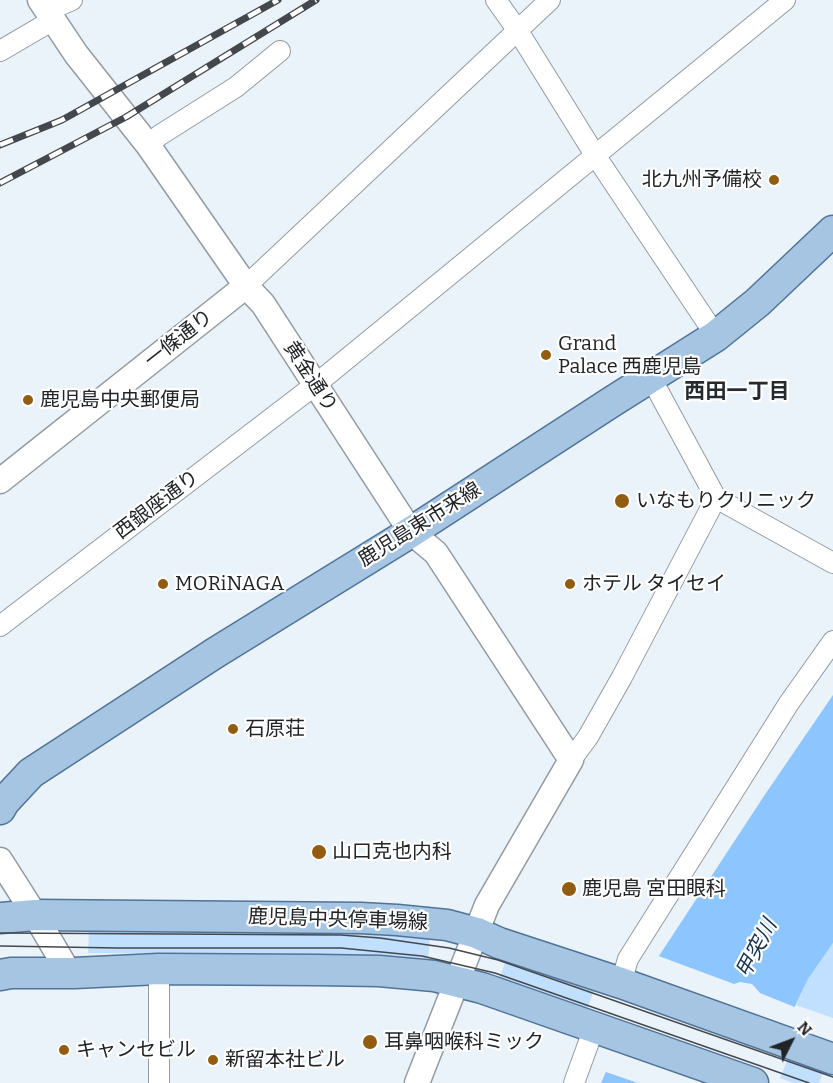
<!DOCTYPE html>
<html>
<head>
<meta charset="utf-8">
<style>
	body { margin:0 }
	#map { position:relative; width:833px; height:1083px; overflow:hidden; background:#eaf2fa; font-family:Bitter,serif }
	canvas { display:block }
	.north { position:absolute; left:761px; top:1011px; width:60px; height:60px; -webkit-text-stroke:4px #fff; paint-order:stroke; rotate:48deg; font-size:16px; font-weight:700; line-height:24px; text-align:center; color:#212427 }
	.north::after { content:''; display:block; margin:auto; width:21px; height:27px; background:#212427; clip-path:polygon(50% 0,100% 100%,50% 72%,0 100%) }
</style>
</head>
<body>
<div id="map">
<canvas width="833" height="1083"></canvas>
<div class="north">N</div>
</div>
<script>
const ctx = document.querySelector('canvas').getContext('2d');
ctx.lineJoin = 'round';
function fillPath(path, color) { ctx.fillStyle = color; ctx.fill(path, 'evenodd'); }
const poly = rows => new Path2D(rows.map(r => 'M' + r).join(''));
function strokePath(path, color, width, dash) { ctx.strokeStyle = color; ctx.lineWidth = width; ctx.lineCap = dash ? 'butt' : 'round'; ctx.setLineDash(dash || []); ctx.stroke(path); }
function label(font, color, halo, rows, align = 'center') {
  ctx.font = font + ' Bitter,"Noto Sans JP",serif'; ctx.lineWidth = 4.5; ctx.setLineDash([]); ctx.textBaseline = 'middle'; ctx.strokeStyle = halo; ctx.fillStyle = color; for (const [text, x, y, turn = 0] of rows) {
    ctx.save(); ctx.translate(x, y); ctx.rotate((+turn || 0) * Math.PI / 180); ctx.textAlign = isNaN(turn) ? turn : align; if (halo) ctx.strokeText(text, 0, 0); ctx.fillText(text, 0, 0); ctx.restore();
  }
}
fillPath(poly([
	[89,929,348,931,430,937,428,962,348,955,88,953],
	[833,943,833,1018,796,1005,808,979],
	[507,957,594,990,586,1012,499,980],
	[789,1056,824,1069,819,1083,793,1083,780,1078]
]), '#c1dffe');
fillPath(poly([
	[833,695,833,943,808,979,758,1083,601,1083,655,962,766,793]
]), '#8dc5fe');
fillPath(poly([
	[656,955,734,984,740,982,752,984,760,993,797,1008,761,1083,638,1083,603,1071]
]), '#eaf2fa');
const minor = poly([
	[496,0,518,31,595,155,716,336],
	[47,11,72,0],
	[0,51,53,20],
	[148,145,160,135,236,87,280,51],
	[246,286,550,0],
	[651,378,716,498,833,563],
	[0,626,315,385,785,0],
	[571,760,588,737,622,677,716,498],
	[159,969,159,1083],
	[621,983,628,959,789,703,833,641],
	[574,1083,594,1028]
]);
const tertiary = poly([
	[40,0,76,54,148,145,246,286,263,304,411,532,436,553,571,760,487,905,417,1083],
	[0,481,246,286],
	[0,860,35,915,69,973]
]);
const primary = poly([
	[0,809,4,802,31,773,215,653,411,532,613,401,716,336,758,302,833,231],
	[0,918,35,915,361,918,397,920,447,925,477,933,499,943,621,983,833,1059],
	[0,975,11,973,74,973,159,969,317,970,379,971,434,976,482,988,753,1083]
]);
strokePath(minor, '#939ba2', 22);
strokePath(tertiary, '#939ba2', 27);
strokePath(primary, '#507396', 33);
strokePath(minor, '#fff', 20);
strokePath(tertiary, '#fff', 24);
strokePath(primary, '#a6c5e3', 30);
strokePath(poly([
	[0,933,341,935,380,938,449,948,498,960,833,1077],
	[0,946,118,948,341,948,422,956,495,973,809,1083]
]), '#44484c', 1.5);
const rail = poly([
	[0,145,62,120,278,0],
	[0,183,126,117,316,0]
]);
strokePath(rail, '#44484c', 7);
strokePath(rail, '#fff', 4.5, [14]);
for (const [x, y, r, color] of [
	[774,180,6,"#925d11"],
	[546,355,6,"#925d11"],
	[28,400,6,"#925d11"],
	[622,501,8,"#925d11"],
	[163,584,6,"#925d11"],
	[570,584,6,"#925d11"],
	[233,729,6,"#925d11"],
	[319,852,8,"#925d11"],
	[569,889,8,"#925d11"],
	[370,1042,8,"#925d11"],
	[64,1050,6,"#925d11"],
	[213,1060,6,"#925d11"]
]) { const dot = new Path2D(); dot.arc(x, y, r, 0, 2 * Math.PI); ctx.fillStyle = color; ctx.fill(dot); strokePath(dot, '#fff', 2); }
label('20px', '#212427', '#fff', [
	["北九州予備校",762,180,"right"],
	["Grand",558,344],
	["Palace 西鹿児島",558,367],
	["鹿児島中央郵便局",40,400],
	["いなもりクリニック",636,501],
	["MORiNAGA",175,584],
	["ホテル タイセイ",582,584],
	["石原荘",245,729],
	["山口克也内科",332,852],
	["鹿児島 宮田眼科",582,889],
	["耳鼻咽喉科ミック",384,1042],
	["キャンセビル",76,1050],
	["新留本社ビル",225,1060]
], 'left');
label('20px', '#212427', '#fff', [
	["一條通り",179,339,-38],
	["黄金通り",310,377,57],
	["西銀座通り",157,505,-37],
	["鹿児島東市来線",420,525,-32],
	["鹿児島中央停車場線",338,920,2]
]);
label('bold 21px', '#242a30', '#fff', [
	["西田一丁目",737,392]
]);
label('italic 21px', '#14324e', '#fff', [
	["甲突川",757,949,-62]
]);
</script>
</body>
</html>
